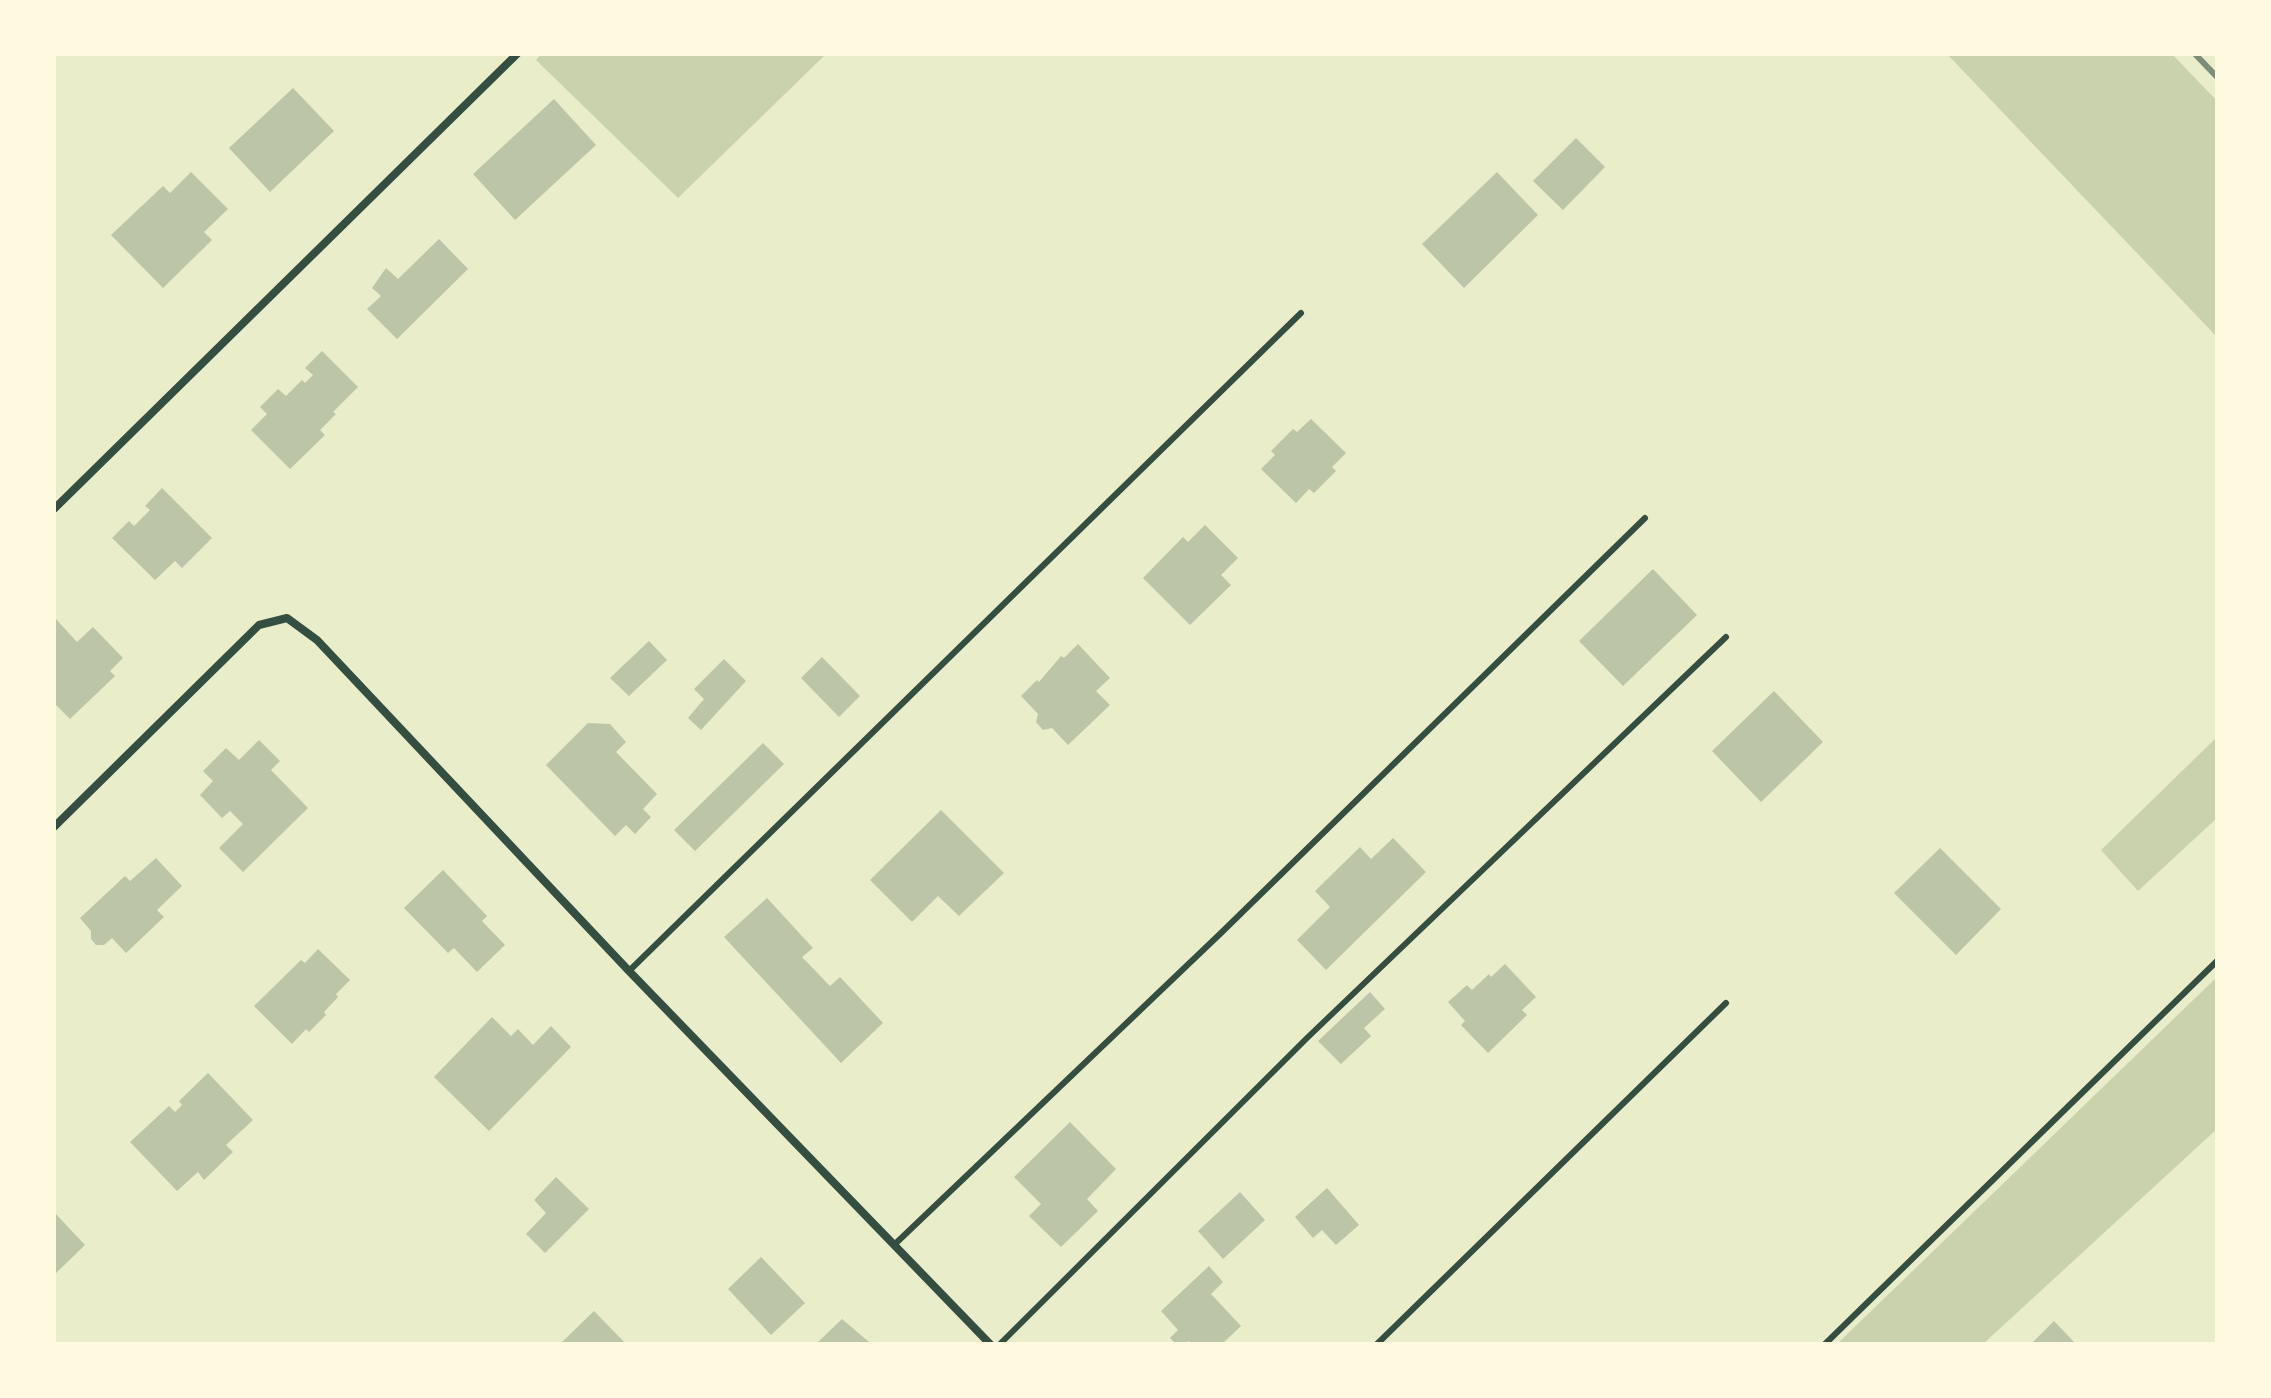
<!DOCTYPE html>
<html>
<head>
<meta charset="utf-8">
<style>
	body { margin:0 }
	#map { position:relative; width:2271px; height:1398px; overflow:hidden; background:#e9edc9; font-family:"Titillium Web",sans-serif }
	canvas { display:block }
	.frame { position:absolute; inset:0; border:56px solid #fefae0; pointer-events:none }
</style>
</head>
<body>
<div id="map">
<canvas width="2271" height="1398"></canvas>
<div class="frame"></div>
</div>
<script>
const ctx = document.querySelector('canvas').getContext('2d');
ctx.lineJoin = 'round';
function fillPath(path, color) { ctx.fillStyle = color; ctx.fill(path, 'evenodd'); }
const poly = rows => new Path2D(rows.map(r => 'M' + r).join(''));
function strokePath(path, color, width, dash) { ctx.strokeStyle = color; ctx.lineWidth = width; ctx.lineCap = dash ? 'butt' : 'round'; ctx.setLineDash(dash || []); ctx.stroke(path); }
fillPath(poly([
	[541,54,826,54,678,198,536,60],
	[1947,54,2172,54,2217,101,2217,337],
	[2217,737,2217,818,2138,891,2101,850],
	[2217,977,2217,1129,1983,1344,1837,1344]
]), '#cad2ad');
fillPath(poly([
	[293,88,334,131,270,192,229,148],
	[554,99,596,145,515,220,473,174],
	[1576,138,1605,167,1563,210,1533,181],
	[191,172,228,209,204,232,212,240,163,288,111,235,163,186,170,193],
	[1497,172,1538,215,1464,288,1422,244],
	[439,239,468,269,397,339,367,309,381,296,372,288,386,268,398,279],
	[322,351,358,387,333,412,336,414,320,430,325,435,290,469,251,430,267,414,260,407,278,389,286,396,302,380,305,383,313,375,305,368],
	[1311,419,1346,453,1332,467,1336,471,1314,493,1309,489,1296,503,1261,469,1275,455,1271,451,1293,429,1297,432],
	[162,488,212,538,182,568,175,561,155,580,112,538,129,521,134,526,150,510,145,506],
	[1205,525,1238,558,1221,575,1231,585,1190,625,1143,578,1183,537,1188,542],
	[1653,569,1697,615,1623,686,1579,641],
	[54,617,77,642,93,627,123,658,110,671,115,676,70,719,54,703],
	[649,641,667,660,629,696,610,678],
	[1078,644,1110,678,1096,691,1110,705,1068,745,1052,728,1043,730,1036,722,1038,714,1021,696,1037,680,1039,682,1061,656,1064,658],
	[822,657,860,696,839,717,801,678],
	[724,659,746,681,701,730,688,718,704,699,694,689],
	[1774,691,1823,742,1761,802,1712,751],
	[588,723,610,724,626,742,616,752,657,794,643,809,651,817,635,834,626,825,615,836,546,765],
	[259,740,280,761,271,770,308,808,243,872,219,848,243,824,230,811,222,818,200,795,213,781,203,771,226,748,239,760],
	[763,743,784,764,695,851,674,830],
	[941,810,1004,873,959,916,938,896,912,922,870,880],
	[1393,838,1426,872,1326,970,1297,940,1330,907,1315,891,1360,847,1371,859],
	[1940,848,2001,909,1956,955,1894,893],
	[156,858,182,886,157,910,164,917,126,953,112,938,104,945,96,945,91,939,91,931,80,918,125,876,130,881],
	[443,870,487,916,482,921,505,945,477,972,454,948,448,953,404,908],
	[767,898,813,948,802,957,830,986,840,977,883,1023,841,1063,724,937],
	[318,949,350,980,336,994,338,997,324,1012,326,1015,309,1032,306,1029,292,1044,254,1006,301,960,305,963],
	[1505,964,1536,997,1522,1010,1527,1015,1488,1053,1461,1025,1465,1021,1448,1002,1467,985,1472,990,1489,974,1491,977],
	[1370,992,1385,1009,1364,1028,1371,1036,1341,1064,1318,1041],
	[492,1017,511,1036,518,1029,533,1045,551,1026,571,1047,489,1131,434,1077],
	[208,1073,253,1120,226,1145,233,1152,204,1180,198,1172,177,1191,130,1142,169,1106,175,1112,182,1105,179,1101],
	[1070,1122,1116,1169,1087,1199,1098,1211,1061,1247,1029,1216,1041,1204,1014,1177],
	[556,1177,589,1209,545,1253,526,1234,546,1213,534,1200],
	[1327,1188,1359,1225,1336,1245,1322,1230,1313,1238,1295,1217],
	[1240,1192,1265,1220,1223,1259,1198,1231],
	[54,1212,85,1245,54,1275],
	[761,1257,805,1303,771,1335,728,1289],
	[1209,1266,1223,1282,1211,1294,1241,1326,1222,1344,1192,1344,1189,1341,1185,1344,1176,1344,1170,1338,1178,1330,1161,1311],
	[594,1311,626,1344,560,1344],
	[842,1319,869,1342,816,1344],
	[2054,1321,2076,1344,2031,1344]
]), '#bcc5a7');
strokePath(poly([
	[629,971,1301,313],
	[894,1245,1221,933,1645,518],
	[1000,1344,1307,1038,1726,637],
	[1377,1344,1726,1003],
	[1825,1344,2217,961]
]), '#344e41', 6);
strokePath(poly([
	[54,509,517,54],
	[54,827,259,625,287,618,317,640,629,971,990,1344]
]), '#344e41', 8);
strokePath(poly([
	[2195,54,2217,77]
]), '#7c8e77', 6);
</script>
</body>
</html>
